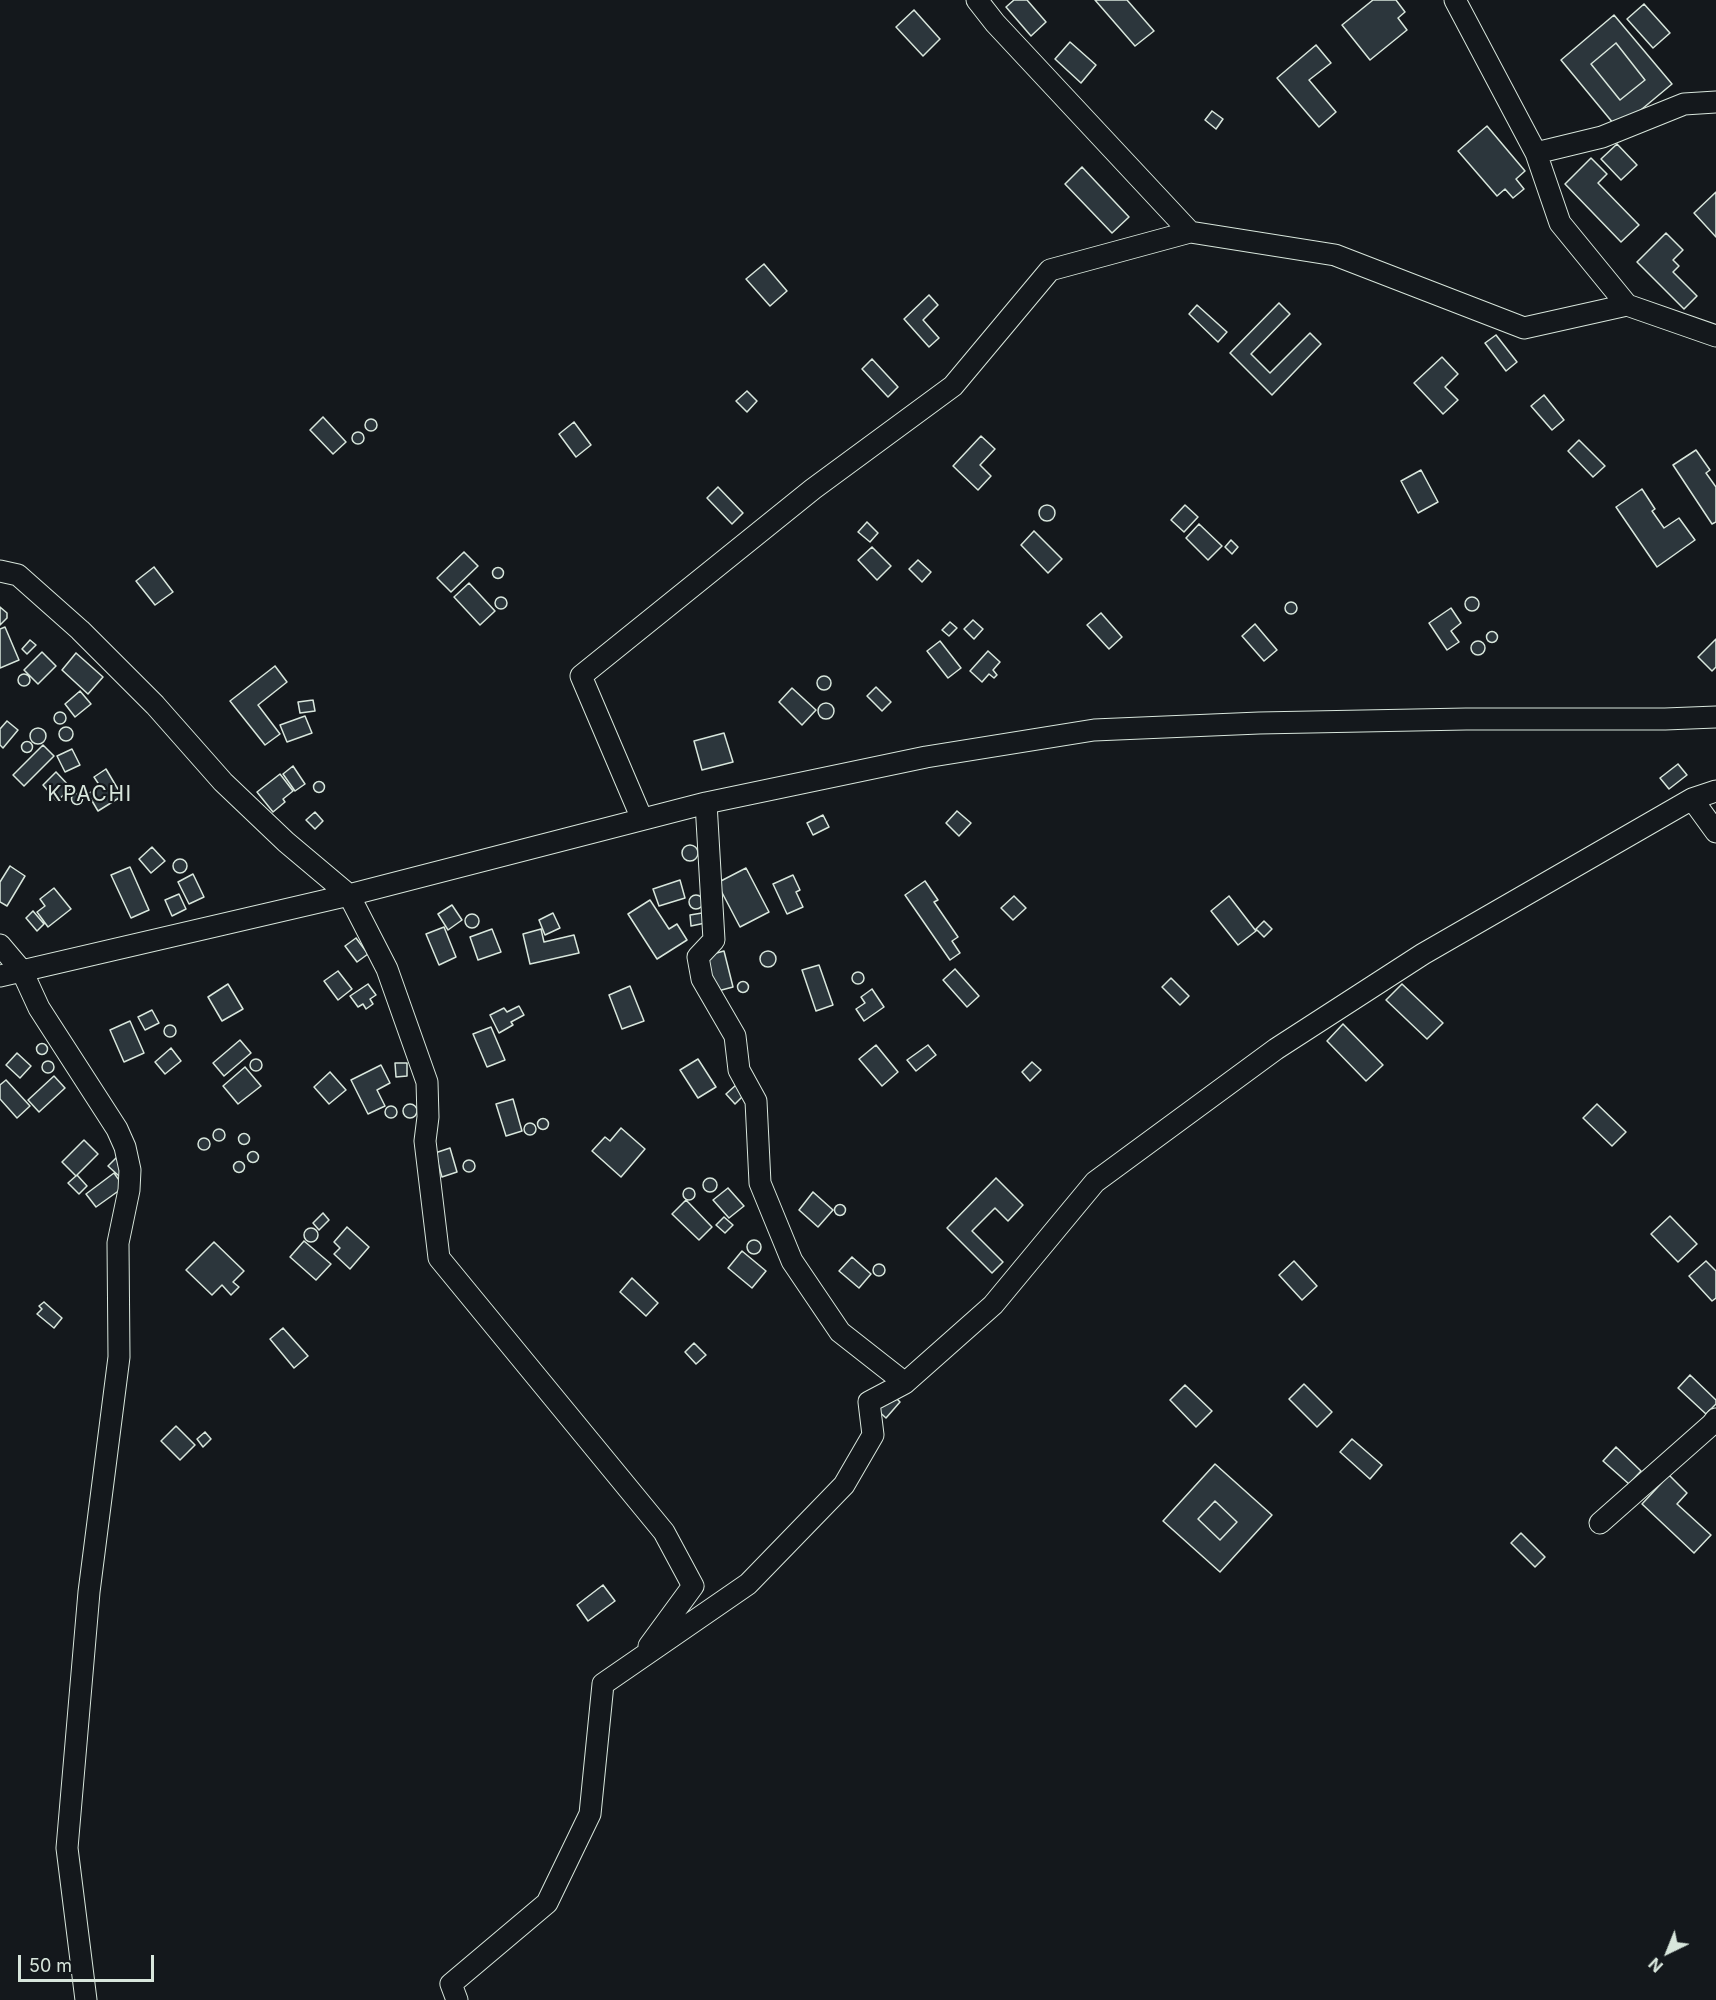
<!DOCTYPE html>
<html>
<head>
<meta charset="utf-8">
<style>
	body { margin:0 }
	#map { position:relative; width:1716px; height:2000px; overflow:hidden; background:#14181c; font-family:Inter,sans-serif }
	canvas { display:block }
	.north { position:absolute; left:1638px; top:1922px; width:60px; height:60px; -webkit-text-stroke:4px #14181c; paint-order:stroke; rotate:223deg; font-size:16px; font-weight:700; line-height:24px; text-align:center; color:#d8e6dc }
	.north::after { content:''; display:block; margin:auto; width:21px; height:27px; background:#d8e6dc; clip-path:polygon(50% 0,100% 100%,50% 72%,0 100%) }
	.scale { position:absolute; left:18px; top:1955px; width:136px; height:27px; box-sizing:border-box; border:3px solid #d8e6dc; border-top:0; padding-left:8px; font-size:18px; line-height:21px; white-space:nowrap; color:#d8e6dc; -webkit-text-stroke:4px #14181c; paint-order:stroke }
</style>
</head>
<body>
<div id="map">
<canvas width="1716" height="2000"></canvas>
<div class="north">N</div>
<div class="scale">50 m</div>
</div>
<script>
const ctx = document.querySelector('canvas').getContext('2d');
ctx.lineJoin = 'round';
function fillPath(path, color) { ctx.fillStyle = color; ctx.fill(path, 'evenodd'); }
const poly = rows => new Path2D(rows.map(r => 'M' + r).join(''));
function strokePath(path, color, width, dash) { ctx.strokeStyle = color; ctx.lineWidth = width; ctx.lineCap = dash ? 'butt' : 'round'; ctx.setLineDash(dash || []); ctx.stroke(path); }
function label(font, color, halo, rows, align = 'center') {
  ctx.font = font + ' Inter,sans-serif'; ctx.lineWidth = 4.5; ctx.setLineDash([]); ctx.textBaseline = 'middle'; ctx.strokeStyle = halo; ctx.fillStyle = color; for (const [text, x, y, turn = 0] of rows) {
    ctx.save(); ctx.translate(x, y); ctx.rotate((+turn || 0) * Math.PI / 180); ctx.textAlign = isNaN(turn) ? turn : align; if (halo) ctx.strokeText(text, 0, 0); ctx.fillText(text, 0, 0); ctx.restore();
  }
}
const building = poly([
	[1014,0,1027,0,1046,22,1031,36,1006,7,1014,0],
	[1095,0,1127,0,1154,31,1135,46,1095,0],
	[1373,0,1396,0,1405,12,1398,18,1407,30,1370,60,1342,25,1373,0],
	[1644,4,1670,33,1653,48,1627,19,1644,4],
	[914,10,940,39,923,56,896,27,914,10],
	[1614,15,1672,84,1618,129,1561,60,1614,15],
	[1616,43,1645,80,1620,100,1591,64,1616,43],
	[1070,42,1096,65,1081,83,1055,59,1070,42],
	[1616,43,1645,80,1620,100,1591,64,1616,43],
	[1316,45,1331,63,1309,80,1336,112,1319,127,1277,78,1316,45],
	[1212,111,1223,119,1216,129,1205,120,1212,111],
	[1487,126,1525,171,1516,179,1524,189,1513,198,1505,189,1497,196,1458,151,1487,126],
	[1617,144,1637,165,1621,180,1601,159,1617,144],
	[1591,158,1607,174,1598,183,1639,225,1621,242,1565,184,1591,158],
	[1082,167,1129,217,1112,233,1065,184,1082,167],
	[1716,192,1716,237,1694,213,1716,192],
	[1666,233,1683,250,1673,260,1679,266,1673,272,1697,296,1684,309,1637,262,1666,233],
	[764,264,787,291,770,306,746,279,764,264],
	[929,295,938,305,923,320,939,338,929,347,904,319,929,295],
	[1279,303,1290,314,1251,354,1270,373,1310,333,1321,344,1272,395,1230,353,1279,303],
	[1197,305,1227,332,1218,342,1189,314,1197,305],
	[1496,335,1517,362,1506,371,1485,343,1496,335],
	[1442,357,1458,374,1445,387,1458,400,1443,414,1414,383,1442,357],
	[872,359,898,387,888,397,862,369,872,359],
	[747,391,757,401,747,412,736,401,747,391],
	[1544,395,1564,420,1552,430,1531,406,1544,395],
	[323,417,346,442,333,454,310,430,323,417],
	'365 425a6 6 0 1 1 12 0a6 6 0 1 1-12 0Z',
	[574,422,591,445,576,457,559,434,574,422],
	'352 438a6 6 0 1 1 12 0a6 6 0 1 1-12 0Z',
	[981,436,995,449,980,465,991,476,978,490,953,466,981,436],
	[1579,440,1605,466,1593,477,1568,451,1579,440],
	[1696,450,1710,470,1706,473,1716,487,1716,522,1712,524,1673,465,1696,450],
	[1421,470,1438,502,1418,513,1401,481,1421,470],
	[718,487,743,513,732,524,707,498,718,487],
	[1642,489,1655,509,1652,511,1664,528,1679,518,1695,540,1657,567,1616,507,1642,489],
	[1185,505,1198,517,1184,532,1171,520,1185,505],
	'1039 513a8 8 0 1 1 16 0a8 8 0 1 1-16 0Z',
	[867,522,878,533,870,542,858,532,867,522],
	[1199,524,1222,546,1208,560,1186,538,1199,524],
	[1034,531,1062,559,1048,573,1021,545,1034,531],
	[1231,540,1238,547,1232,554,1225,547,1231,540],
	[872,547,891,566,877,580,858,560,872,547],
	[464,552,478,566,451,592,437,578,464,552],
	[918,560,931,572,922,582,909,569,918,560],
	[154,567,173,592,155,605,136,581,154,567],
	'492.5 573a5.5 5.5 0 1 1 11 0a5.5 5.5 0 1 1-11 0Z',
	[469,583,495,611,480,625,454,597,469,583],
	'1465 604a7 7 0 1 1 14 0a7 7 0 1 1-14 0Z',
	'495 603a6 6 0 1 1 12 0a6 6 0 1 1-12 0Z',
	'1285 608a6 6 0 1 1 12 0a6 6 0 1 1-12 0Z',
	[0,607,7,613,7,618,0,625,0,607],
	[1451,608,1461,623,1451,631,1459,642,1447,650,1429,623,1451,608],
	[1101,613,1122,637,1109,649,1087,625,1101,613],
	[973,620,983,629,974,639,964,629,973,620],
	[950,622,957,628,949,636,942,630,950,622],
	[1255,624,1277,650,1264,661,1242,636,1255,624],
	[5,627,19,660,0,668,0,629,5,627],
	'1486.5 637a5.5 5.5 0 1 1 11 0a5.5 5.5 0 1 1-11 0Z',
	[1716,639,1716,667,1712,671,1698,657,1716,639],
	[30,640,36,645,27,654,22,649,30,640],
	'1471 648a7 7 0 1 1 14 0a7 7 0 1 1-14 0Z',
	[940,641,961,668,948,678,927,651,940,641],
	[988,651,1000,662,993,670,997,675,994,678,989,674,982,682,970,671,988,651],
	[42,652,56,666,38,684,24,670,42,652],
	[76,653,103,677,88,694,62,670,76,653],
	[275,666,287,682,258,705,280,734,265,745,230,701,275,666],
	'18 680a6 6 0 1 1 12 0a6 6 0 1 1-12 0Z',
	'817 683a7 7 0 1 1 14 0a7 7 0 1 1-14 0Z',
	[876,687,891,702,882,711,867,696,876,687],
	[792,688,816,710,802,725,779,702,792,688],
	[80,691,91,704,75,717,65,704,80,691],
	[313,700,315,711,300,713,298,702,313,700],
	'818 711a8 8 0 1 1 16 0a8 8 0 1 1-16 0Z',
	'54 718a6 6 0 1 1 12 0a6 6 0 1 1-12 0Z',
	[305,716,312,733,287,742,280,725,305,716],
	[7,721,18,730,3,748,0,745,0,729,7,721],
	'59 734a7 7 0 1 1 14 0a7 7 0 1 1-14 0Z',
	'30 736a8 8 0 1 1 16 0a8 8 0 1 1-16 0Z',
	[724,733,733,762,702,770,694,741,724,733],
	'21.5 747a5.5 5.5 0 1 1 11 0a5.5 5.5 0 1 1-11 0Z',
	[43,745,54,756,24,786,13,775,43,745],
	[72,749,80,765,65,772,57,756,72,749],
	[1678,764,1687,775,1669,789,1660,778,1678,764],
	[293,766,305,784,295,791,283,774,293,766],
	[106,769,122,796,98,811,88,794,100,786,94,777,106,769],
	[56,772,71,788,57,801,43,785,56,772],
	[280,774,293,791,283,799,285,802,273,812,257,792,280,774],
	'313.5 787a5.5 5.5 0 1 1 11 0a5.5 5.5 0 1 1-11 0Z',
	'71.5 799a5.5 5.5 0 1 1 11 0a5.5 5.5 0 1 1-11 0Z',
	[957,811,971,823,959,836,946,823,957,811],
	[315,812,323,821,315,829,306,820,315,812],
	[823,815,829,827,813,835,807,823,823,815],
	'682 853a8 8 0 1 1 16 0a8 8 0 1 1-16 0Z',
	[152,847,165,861,151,873,139,859,152,847],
	'173 866a7 7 0 1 1 14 0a7 7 0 1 1-14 0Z',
	[10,866,25,876,7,906,0,902,0,882,10,866],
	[130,867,149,910,131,918,111,875,130,867],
	[746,868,769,912,740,927,717,883,746,868],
	[193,874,204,897,189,904,178,882,193,874],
	[793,875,800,890,796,892,803,907,787,914,773,884,793,875],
	[680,880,685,898,659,906,653,889,680,880],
	[925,881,938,900,934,902,958,937,952,941,960,953,950,960,905,895,925,881],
	[54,888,71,909,48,927,37,912,45,906,40,899,54,888],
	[179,894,186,909,172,916,165,900,179,894],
	'689 902a7 7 0 1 1 14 0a7 7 0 1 1-14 0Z',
	[1014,896,1026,908,1013,920,1001,908,1014,896],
	[1229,896,1256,931,1238,945,1211,911,1229,896],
	[650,900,669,929,677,924,687,940,657,959,628,914,650,900],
	[452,905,462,920,448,930,438,914,452,905],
	[33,911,44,924,37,931,26,918,33,911],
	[708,912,710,922,691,926,690,915,708,912],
	[553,913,560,928,545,935,539,920,553,913],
	'465 921a7 7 0 1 1 14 0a7 7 0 1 1-14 0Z',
	[1264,921,1272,929,1264,937,1256,929,1264,921],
	[444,927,456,957,439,965,426,934,444,927],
	[492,929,501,952,478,960,470,937,492,929],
	[541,929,544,942,574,935,579,953,530,964,523,934,541,929],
	[356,938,368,954,357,962,345,946,356,938],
	[724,951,733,987,714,992,705,956,724,951],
	'760 959a8 8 0 1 1 16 0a8 8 0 1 1-16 0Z',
	[819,965,833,1005,816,1011,802,970,819,965],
	[955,969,979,996,967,1007,943,980,955,969],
	[338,971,352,989,338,1000,324,981,338,971],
	'852 978a6 6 0 1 1 12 0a6 6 0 1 1-12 0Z',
	[1171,978,1189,996,1180,1005,1162,987,1171,978],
	'737.5 987a5.5 5.5 0 1 1 11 0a5.5 5.5 0 1 1-11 0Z',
	[228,984,243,1009,222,1021,208,997,228,984],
	[368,984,376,995,370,999,373,1004,366,1009,363,1004,358,1007,350,996,368,984],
	[1402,984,1443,1023,1427,1039,1386,1000,1402,984],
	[630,986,644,1021,622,1029,609,995,630,986],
	[872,989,884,1007,864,1021,856,1009,865,1003,861,997,872,989],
	[519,1006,524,1015,511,1022,513,1025,499,1033,490,1015,504,1008,507,1012,519,1006],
	[152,1010,159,1023,145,1030,138,1017,152,1010],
	[130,1021,144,1053,124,1062,110,1030,130,1021],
	[1343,1024,1383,1065,1366,1081,1327,1041,1343,1024],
	'164 1031a6 6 0 1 1 12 0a6 6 0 1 1-12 0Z',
	[491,1027,505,1060,487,1067,473,1034,491,1027],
	[240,1040,251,1053,224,1076,213,1063,240,1040],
	'36.5 1049a5.5 5.5 0 1 1 11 0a5.5 5.5 0 1 1-11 0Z',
	[876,1045,898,1072,882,1086,859,1059,876,1045],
	[928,1045,936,1055,916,1071,907,1060,928,1045],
	[171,1048,181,1061,165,1074,155,1062,171,1048],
	[17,1053,31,1066,20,1078,6,1065,17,1053],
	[698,1059,716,1087,698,1098,680,1070,698,1059],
	'250 1065a6 6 0 1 1 12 0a6 6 0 1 1-12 0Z',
	'42 1067a6 6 0 1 1 12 0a6 6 0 1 1-12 0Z',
	[1032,1062,1041,1070,1030,1081,1022,1072,1032,1062],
	[395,1063,407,1063,407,1076,396,1077,395,1063],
	[381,1065,390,1083,377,1090,385,1106,368,1114,351,1080,381,1065],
	[245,1067,261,1086,238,1104,223,1086,245,1067],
	[330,1072,346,1090,329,1104,314,1087,330,1072],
	[54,1076,65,1088,39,1112,28,1100,54,1076],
	[6,1080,30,1106,17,1118,0,1099,0,1085,6,1080],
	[736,1085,745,1094,735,1104,726,1094,736,1085],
	[513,1099,522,1131,506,1136,496,1104,513,1099],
	[1597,1104,1626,1132,1612,1146,1583,1118,1597,1104],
	'403 1111a7 7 0 1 1 14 0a7 7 0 1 1-14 0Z',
	'385 1112a6 6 0 1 1 12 0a6 6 0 1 1-12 0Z',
	'537.5 1124a5.5 5.5 0 1 1 11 0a5.5 5.5 0 1 1-11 0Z',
	'524 1129a6 6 0 1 1 12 0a6 6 0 1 1-12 0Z',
	[621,1128,645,1149,621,1177,592,1151,605,1137,610,1141,621,1128],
	'213 1135a6 6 0 1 1 12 0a6 6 0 1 1-12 0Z',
	'238.5 1139a5.5 5.5 0 1 1 11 0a5.5 5.5 0 1 1-11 0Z',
	'198 1144a6 6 0 1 1 12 0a6 6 0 1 1-12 0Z',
	[84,1140,98,1154,76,1176,62,1162,84,1140],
	[450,1148,457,1172,442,1177,435,1153,450,1148],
	'247.5 1157a5.5 5.5 0 1 1 11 0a5.5 5.5 0 1 1-11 0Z',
	[116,1158,127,1168,119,1176,108,1166,116,1158],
	'463 1166a6 6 0 1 1 12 0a6 6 0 1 1-12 0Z',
	'233.5 1167a5.5 5.5 0 1 1 11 0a5.5 5.5 0 1 1-11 0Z',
	[114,1173,124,1187,96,1207,86,1194,114,1173],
	[77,1175,87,1186,79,1194,68,1183,77,1175],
	[996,1178,1023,1205,1008,1221,995,1208,972,1231,1003,1262,992,1273,947,1228,996,1178],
	'703 1185a7 7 0 1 1 14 0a7 7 0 1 1-14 0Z',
	[728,1188,744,1206,729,1218,713,1200,728,1188],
	'683 1194a6 6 0 1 1 12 0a6 6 0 1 1-12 0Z',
	[813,1192,833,1210,818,1227,799,1210,813,1192],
	[686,1200,712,1227,699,1240,672,1214,686,1200],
	'834.5 1210a5.5 5.5 0 1 1 11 0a5.5 5.5 0 1 1-11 0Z',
	[323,1213,329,1220,319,1230,313,1223,323,1213],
	[1670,1216,1697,1244,1678,1262,1651,1234,1670,1216],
	[724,1217,733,1225,725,1233,716,1225,724,1217],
	[347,1227,369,1247,350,1269,334,1254,340,1248,334,1242,347,1227],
	'304 1235a7 7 0 1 1 14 0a7 7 0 1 1-14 0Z',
	'747 1247a7 7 0 1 1 14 0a7 7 0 1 1-14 0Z',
	[304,1241,331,1264,316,1280,290,1257,304,1241],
	[214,1242,244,1271,233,1282,239,1287,231,1295,222,1285,212,1295,186,1270,214,1242],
	[742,1251,766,1271,752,1288,728,1268,742,1251],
	[852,1257,871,1274,859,1288,839,1271,852,1257],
	[1294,1261,1317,1286,1302,1300,1279,1275,1294,1261],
	[1706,1261,1716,1271,1716,1298,1712,1301,1689,1276,1706,1261],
	'873 1270a6 6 0 1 1 12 0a6 6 0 1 1-12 0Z',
	[632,1278,658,1303,646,1316,620,1292,632,1278],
	[44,1302,62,1318,54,1328,37,1314,42,1309,39,1306,44,1302],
	[283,1328,308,1356,294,1368,270,1339,283,1328],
	[694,1343,706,1355,696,1364,685,1352,694,1343],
	[1690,1375,1716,1400,1716,1404,1706,1414,1678,1388,1690,1375],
	[1304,1384,1332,1412,1317,1427,1289,1399,1304,1384],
	[1185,1385,1212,1411,1196,1427,1170,1400,1185,1385],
	[890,1392,900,1402,886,1418,875,1408,890,1392],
	[176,1426,195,1445,180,1460,161,1441,176,1426],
	[205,1432,211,1439,203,1447,197,1439,205,1432],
	[1352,1439,1382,1465,1370,1479,1340,1452,1352,1439],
	[1616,1447,1641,1471,1629,1484,1603,1461,1616,1447],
	[1215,1464,1272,1515,1220,1572,1163,1521,1215,1464],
	[1215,1501,1237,1522,1220,1540,1198,1519,1215,1501],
	[1669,1475,1687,1493,1677,1504,1711,1535,1694,1553,1642,1504,1669,1475],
	[1215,1501,1237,1522,1220,1540,1198,1519,1215,1501],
	[1521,1533,1545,1557,1535,1567,1511,1543,1521,1533],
	[603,1585,615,1601,588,1621,577,1605,603,1585]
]);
fillPath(building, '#2c363c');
strokePath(building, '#d8e6dc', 1.5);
const minor = poly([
	[977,0,995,23,1190,232],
	[1455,0,1536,153,1560,223,1627,305],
	[1536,153,1602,137,1684,104,1716,102],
	[0,571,18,575,80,630,155,705,223,782,286,842,349,895,387,969,427,1082,428,1117,425,1141,439,1258,664,1532,693,1586,649,1646],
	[1692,799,1716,832],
	[706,803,714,940,698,957,702,979,735,1036,739,1070,756,1101,760,1183,792,1261,840,1332,905,1383],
	[642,819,581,676,813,489,953,386,1050,270,1190,232,1335,255,1524,328,1627,305,1716,336],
	[0,945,22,971,39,1008,117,1129,125,1147,130,1170,129,1190,118,1243,119,1357,89,1592,67,1848,86,2000],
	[0,976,349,895,706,803,926,757,1094,730,1259,723,1466,719,1665,719,1716,717],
	[1600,1523,1712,1424,1716,1419],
	[457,2000,451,1984,547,1903,590,1814,603,1684,748,1584,844,1485,873,1435,869,1402,905,1383,993,1305,1095,1182,1276,1049,1423,954,1692,799,1716,791]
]);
strokePath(minor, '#d8e6dc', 23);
strokePath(minor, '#14181c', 21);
ctx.letterSpacing = '1.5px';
label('21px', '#d8e6dc', '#14181c', [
	["KPACHI",90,795]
]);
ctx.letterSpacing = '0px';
</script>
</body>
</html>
